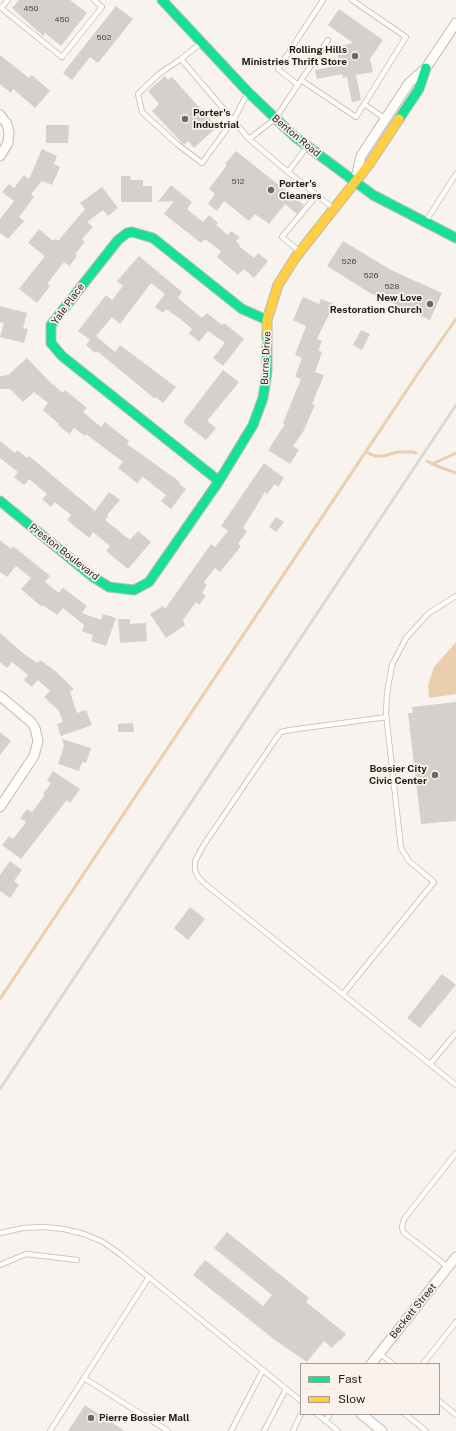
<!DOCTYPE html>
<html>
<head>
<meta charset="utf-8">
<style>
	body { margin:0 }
	#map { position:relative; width:456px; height:1431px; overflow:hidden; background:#f8f3ee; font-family:"Public Sans",sans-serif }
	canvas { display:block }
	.legend { position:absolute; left:300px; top:1363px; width:140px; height:52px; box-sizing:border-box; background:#fbf3eb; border:1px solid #a39d97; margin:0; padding:5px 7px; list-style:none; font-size:12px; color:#201d1a }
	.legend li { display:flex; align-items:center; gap:8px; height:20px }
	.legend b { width:20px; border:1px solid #a39d97 }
</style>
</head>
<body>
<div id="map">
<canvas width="456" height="1431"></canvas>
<ul class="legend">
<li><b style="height:5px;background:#16e098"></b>Fast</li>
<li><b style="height:5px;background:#ffcf43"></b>Slow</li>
</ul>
</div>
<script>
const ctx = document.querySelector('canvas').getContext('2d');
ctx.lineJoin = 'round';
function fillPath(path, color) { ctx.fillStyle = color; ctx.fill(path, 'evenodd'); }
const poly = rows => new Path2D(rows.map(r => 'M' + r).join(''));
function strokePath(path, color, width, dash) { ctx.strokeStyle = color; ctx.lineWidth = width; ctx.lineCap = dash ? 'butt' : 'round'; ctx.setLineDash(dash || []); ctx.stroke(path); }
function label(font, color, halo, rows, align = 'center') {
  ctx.font = font + ' "Public Sans",sans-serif'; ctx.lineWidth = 3.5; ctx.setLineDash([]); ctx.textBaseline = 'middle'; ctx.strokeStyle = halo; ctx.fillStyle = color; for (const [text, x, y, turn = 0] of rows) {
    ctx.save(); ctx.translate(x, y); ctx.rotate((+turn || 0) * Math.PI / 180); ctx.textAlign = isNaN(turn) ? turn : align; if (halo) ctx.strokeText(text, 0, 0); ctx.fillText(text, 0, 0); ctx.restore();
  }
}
fillPath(poly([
	[456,642,456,694,429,698,428,685,434,667]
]), '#ebceae');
strokePath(poly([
	[366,452,375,456,384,456,397,452,413,452,416,453],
	[427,461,437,466,456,473],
	[432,464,456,453],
	[0,999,419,372,456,319]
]), '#ebceae', 3);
fillPath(poly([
	[19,0,70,0,87,13,61,46,45,33,43,36,12,8],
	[116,6,133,19,98,63,90,57,72,80,63,73],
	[339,9,383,40,370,59,373,72,356,75,361,100,352,102,347,77,343,78,342,74,317,79,315,70,339,65,336,47,353,43,328,25],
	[0,55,29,78,32,75,50,91,35,108,13,89,11,93,0,84],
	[165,76,168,80,172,77,217,127,194,148,188,141,184,145,182,143,152,111,159,104,148,91],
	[46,125,69,125,68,143,46,143],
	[42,149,57,156,54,164,60,167,52,185,42,181,31,194,34,197,19,217,24,221,8,239,0,233,0,219,14,201,2,192,9,184,14,188,24,175,29,179],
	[236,151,304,205,297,214,285,204,269,224,255,214,249,221,224,201,217,211,208,204,215,194,209,189,227,165,225,164],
	[121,176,130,176,131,180,143,180,143,186,152,186,152,202,121,202],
	[171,185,192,202,187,209,203,222,209,215,218,223,216,225,228,235,231,231,240,237,236,241,240,245,239,246,254,258,258,253,268,261,254,278,244,269,238,275,217,257,221,251,205,239,201,243,164,214,174,201,158,202],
	[102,187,118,208,108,216,103,210,87,222,93,227,82,239,85,242,75,254,77,256,69,266,64,262,47,284,50,286,37,303,19,289,45,256,28,243,39,229,53,241,55,239,58,241,85,209,80,203],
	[343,241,391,270,442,293,430,320,370,293,327,266],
	[139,256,182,292,178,298,202,318,207,313,222,325,224,323,244,339,223,366,213,358,225,343,208,331,199,342,189,333,192,329,179,318,166,309,163,313,155,307,165,294,151,283,120,324,112,317,96,336,115,352,120,345,176,387,163,403,156,397,154,398,97,351,95,353,86,345,90,340,78,331,106,295,112,300,123,286,117,281],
	[303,297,319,304,321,299,334,304,317,339,322,341,318,351,322,352,315,372,324,375,312,404,315,405,303,432,293,446,299,450,290,464,268,450,285,424,283,423,301,379,295,377,302,358,295,355,306,326,293,320],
	[0,306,27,313,23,328,28,329,24,343,0,337,4,323,0,322],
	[361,330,370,334,362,350,353,345],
	[27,358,50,382,63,393,65,390,87,408,83,412,101,427,105,422,129,441,127,444,180,482,179,484,186,489,171,509,161,501,166,495,143,477,137,483,118,468,123,462,86,434,85,436,74,428,69,434,58,425,59,424,43,410,48,403,34,392,23,402,10,389,0,389,0,376,8,375],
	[223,370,239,382,207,421,216,428,206,440,183,422],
	[0,441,15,453,17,450,27,458,29,456,95,511,109,492,120,500,107,515,108,517,105,520,130,540,138,531,151,542,128,569,106,551,110,546,93,532,89,538,67,520,71,515,55,502,51,507,42,499,47,494,29,479,24,485,14,477,18,472,0,458],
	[264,463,284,478,278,487,275,484,267,494,265,492,243,528,247,531,238,544,241,546,234,555,220,572,215,568,204,582,207,585,202,593,206,596,199,605,196,602,183,620,185,625,166,638,150,614,163,606,165,609,211,544,215,547,228,531,221,526],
	[276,517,284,522,276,532,269,527],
	[0,540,11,549,13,546,50,576,45,582,59,593,63,588,87,606,82,613,101,620,103,614,116,618,106,646,91,641,93,635,82,631,84,625,63,608,57,615,43,605,42,607,21,589,31,578,16,566,7,577,0,572],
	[118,619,130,619,130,624,146,623,147,641,120,643],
	[0,633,24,654,37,663,40,660,54,670,74,689,70,692,77,713,86,710,92,725,61,736,57,724,63,722,59,711,44,697,50,691,38,680,32,687,24,680,28,675,12,662,7,668,0,662],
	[456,702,456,821,421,824,408,713,413,713,412,707],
	[133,723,134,732,118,732,118,724],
	[0,732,11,741,0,755],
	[62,739,91,748,86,763,82,762,79,771,58,764,64,746],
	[53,771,80,789,70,803,67,800,21,859,2,845,9,836,13,839,26,822,20,818,27,809,32,812,45,795,43,794,51,783,47,780],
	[10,861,22,870,14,881,19,885,10,898,0,891,0,875],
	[190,907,205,919,188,940,174,928],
	[442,974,456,985,420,1028,407,1018],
	[227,1232,309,1298,306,1302,346,1334,340,1341,339,1340,332,1348,324,1341,307,1362,275,1340,193,1275,205,1260,263,1306,272,1295,214,1248],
	[85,1405,125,1431,68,1431]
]), '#d4d0cc');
const lane = poly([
	[8,0,1,8,62,57,102,7,94,0],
	[200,44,181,59,249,139,288,172],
	[181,59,159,74,138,94,142,112,177,144,202,163,234,119,247,94],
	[301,80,356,117,406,37,352,0],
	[298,85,278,69,323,0],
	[364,104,387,120],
	[249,139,275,119,328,40],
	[306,148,288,172,333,208],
	[426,221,456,174],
	[299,251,282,237,317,195],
	[387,717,290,730,281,732,275,740,203,846,195,861,195,870,198,877,205,884,456,1085],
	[343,994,434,882,409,861,401,848,386,714,387,693,392,665,406,638,429,613,456,596],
	[430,1064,456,1033],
	[0,1233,23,1228,43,1227,64,1229,84,1234,103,1242,120,1254,301,1401],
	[0,1265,26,1254,77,1260],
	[448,1267,403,1232,402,1227,404,1219,456,1153],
	[379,1353,393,1364],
	[423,1364,456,1322],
	[84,1378,168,1431],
	[439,1401,456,1415],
	[317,1414,338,1431],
	[405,1414,426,1431],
	[325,1421,330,1414],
	[50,1431,149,1277],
	[231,1431,263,1370],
	[264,1431,286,1389],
	[293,1431,301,1414]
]);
const street = poly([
	[0,115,7,124,9,132,8,143,0,156],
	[355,182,361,156,409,83,426,68,456,23],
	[0,696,31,722,35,728,38,741,34,756,0,807],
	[371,1364,456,1257],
	[361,1414,382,1431]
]);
const fast = poly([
	[162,0,248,92,295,137,373,195,456,238],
	[399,119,419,89,426,68],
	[219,481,62,356,51,343,51,325,118,240,127,233,132,232,153,238,242,309,267,320],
	[0,501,93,577,109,587,134,590,149,582,219,481,253,425,263,398,267,372,267,335]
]);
const slow = poly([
	[267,335,267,320,278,285,295,258,370,163,399,119]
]);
strokePath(lane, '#bebbb8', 6);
strokePath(street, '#bebbb8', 11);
strokePath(fast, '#bebbb8', 11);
strokePath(slow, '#bebbb8', 11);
strokePath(lane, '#fefdfc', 4.5);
strokePath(street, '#fefdfc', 9);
strokePath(fast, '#16e098', 9);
strokePath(slow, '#ffcf43', 9);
strokePath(poly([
	[0,1089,456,405]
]), '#d9d8d6', 3);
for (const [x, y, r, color] of [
	[355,56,4,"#6c6864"],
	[185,119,4,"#6c6864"],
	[271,190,4,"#6c6864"],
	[430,304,4,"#6c6864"],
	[435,775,4,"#6c6864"],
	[91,1418,4,"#6c6864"]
]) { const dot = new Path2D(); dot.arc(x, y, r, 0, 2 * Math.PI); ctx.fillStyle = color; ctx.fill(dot); strokePath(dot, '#fbf3eb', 1.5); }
label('8px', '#4d4a46', null, [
	["450",31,9],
	["450",62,20],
	["502",104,38],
	["512",238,182],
	["526",349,262],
	["526",371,276],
	["528",392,287]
]);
label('bold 10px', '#201d1a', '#fbf3eb', [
	["Rolling Hills",347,50],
	["Ministries Thrift Store",347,62],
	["Porter's",193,113,"left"],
	["Industrial",193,125,"left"],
	["Porter's",279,184,"left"],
	["Cleaners",279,196,"left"],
	["New Love",422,298],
	["Restoration Church",422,310],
	["Bossier City",427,769],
	["Civic Center",427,781],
	["Pierre Bossier Mall",99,1418,"left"]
], 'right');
label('10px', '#201d1a', '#fbf3eb', [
	["Benton Road",296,136,40],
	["Yale Place",68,304,-54],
	["Burns Drive",266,358,-87],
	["Preston Boulevard",64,552,38],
	["Beckett Street",413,1311,-51]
]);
</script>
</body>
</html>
